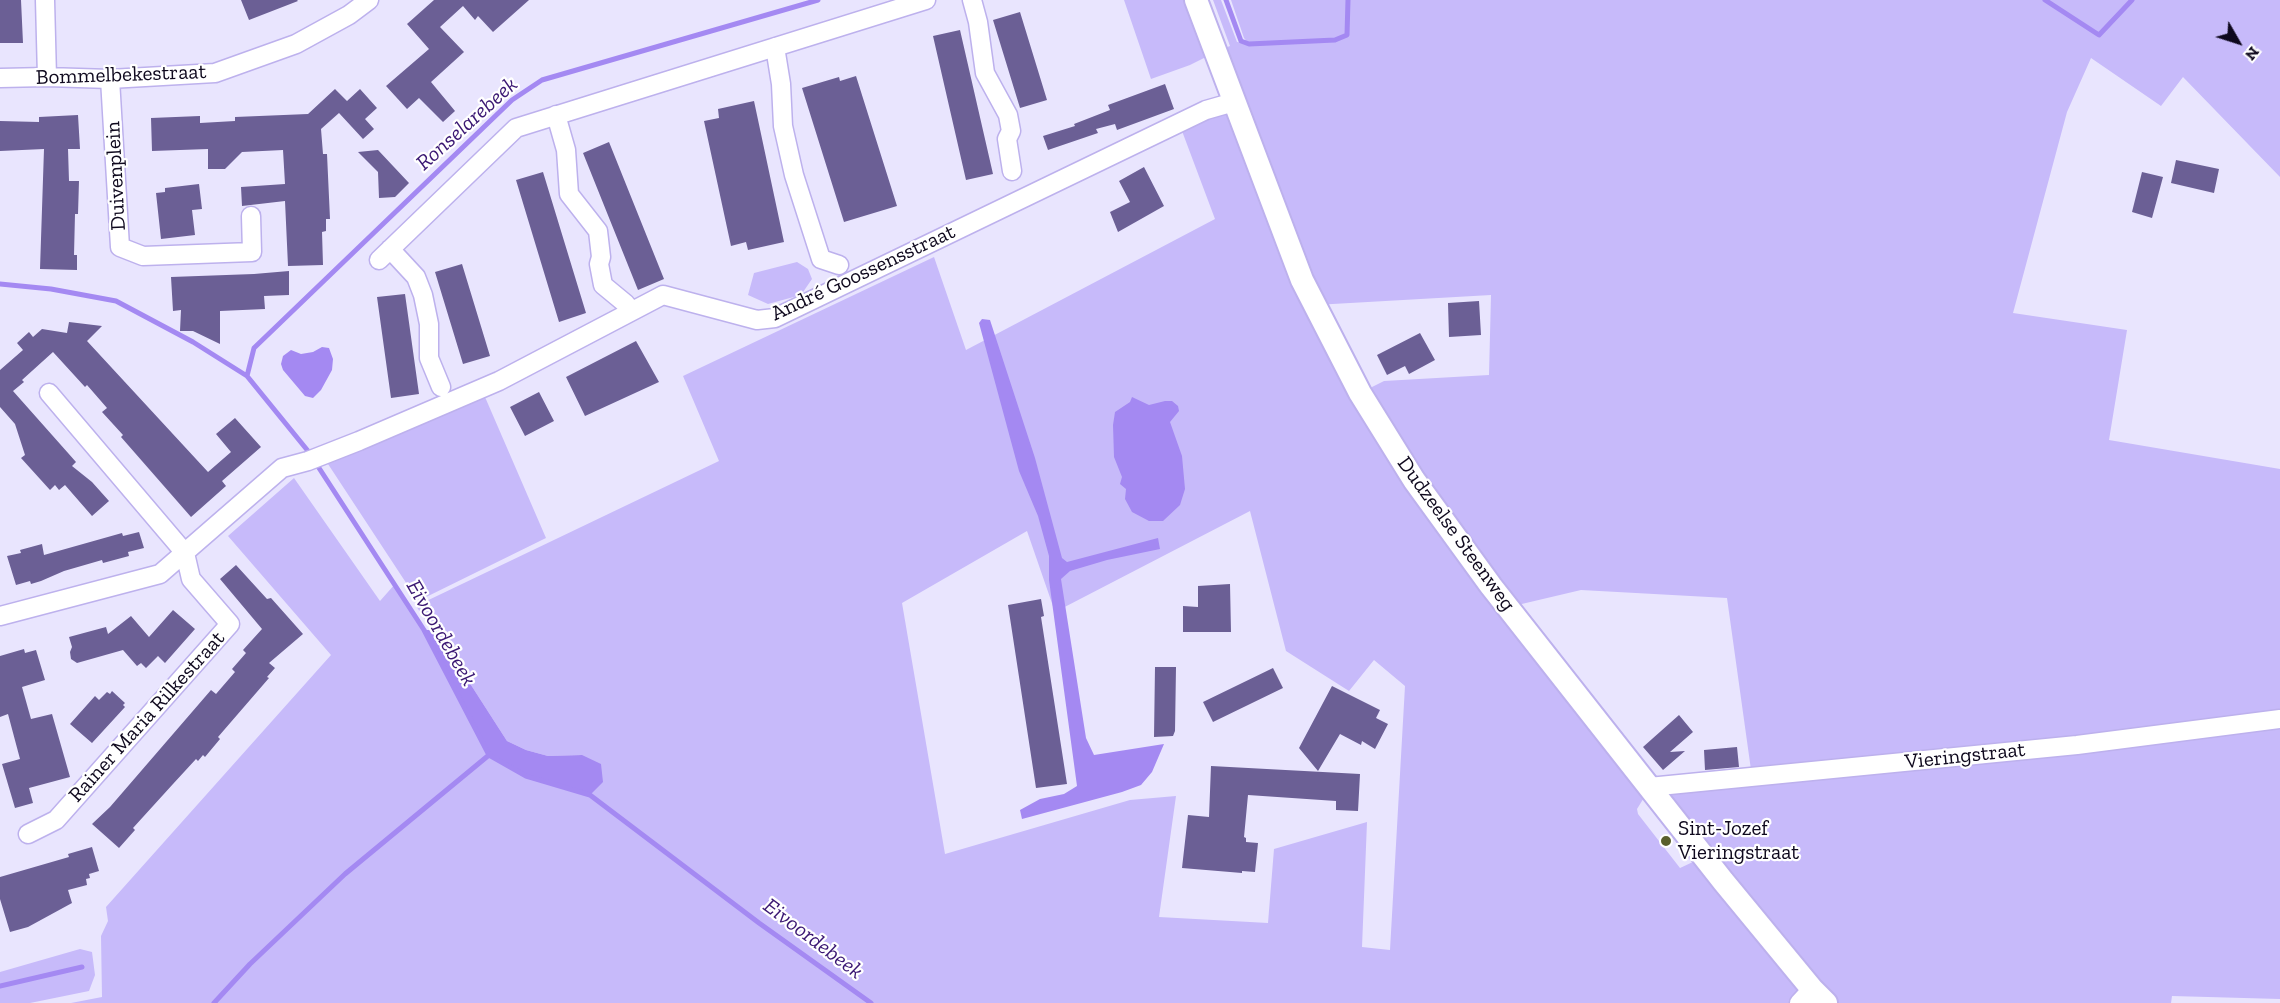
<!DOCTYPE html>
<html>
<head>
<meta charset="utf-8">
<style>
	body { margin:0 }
	#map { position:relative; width:2280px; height:1003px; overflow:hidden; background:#e9e5fe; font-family:"Zilla Slab",serif }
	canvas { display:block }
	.north { position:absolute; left:2208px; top:12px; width:60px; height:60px; -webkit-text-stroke:4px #fff; paint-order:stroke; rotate:129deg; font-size:16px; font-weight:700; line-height:24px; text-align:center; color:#0e081d }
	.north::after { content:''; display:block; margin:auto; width:21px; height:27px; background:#0e081d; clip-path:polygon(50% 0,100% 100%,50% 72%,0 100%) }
</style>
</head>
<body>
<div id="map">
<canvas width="2280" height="1003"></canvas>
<div class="north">N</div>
</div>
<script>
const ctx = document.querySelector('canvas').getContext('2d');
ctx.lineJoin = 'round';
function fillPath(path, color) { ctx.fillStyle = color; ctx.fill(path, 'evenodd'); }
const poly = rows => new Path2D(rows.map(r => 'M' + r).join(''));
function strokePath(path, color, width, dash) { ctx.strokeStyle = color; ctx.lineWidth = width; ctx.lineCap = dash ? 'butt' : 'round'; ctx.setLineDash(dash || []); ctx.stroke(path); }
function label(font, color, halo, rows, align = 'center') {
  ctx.font = font + ' "Zilla Slab",serif'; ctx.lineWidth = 4.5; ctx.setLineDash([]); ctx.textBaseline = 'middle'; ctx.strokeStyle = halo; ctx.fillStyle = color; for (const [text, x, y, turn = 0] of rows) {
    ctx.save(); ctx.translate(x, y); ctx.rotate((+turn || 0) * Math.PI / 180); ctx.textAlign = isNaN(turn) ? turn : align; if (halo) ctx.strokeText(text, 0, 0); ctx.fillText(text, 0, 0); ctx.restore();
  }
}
fillPath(poly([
	[1124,0,1185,0,1206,57,1190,65,1151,79],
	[1213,0,1221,0,1237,42,1248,43,1244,38,1231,0,2280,0,2280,177,2183,77,2161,106,2091,58,2067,112,2013,313,2127,330,2109,440,2280,469,2280,999,2172,996,2171,1003,1826,1003,1650,788,1637,809,1638,814,1680,868,1695,861,1798,989,1793,1003,71,1003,102,997,101,936,108,921,106,907,331,655,228,536,294,478,380,601,395,584,424,630,489,755,526,776,582,755,548,756,526,750,507,741,462,671,446,650,416,606,719,461,683,376,934,257,966,350,1215,219,1179,123,1234,102,1215,52,1230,46],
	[1491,295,1489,375,1384,381,1360,393,1315,305],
	[1250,511,1286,651,1349,691,1374,660,1405,686,1390,950,1362,947,1367,822,1274,849,1268,923,1159,917,1176,796,1130,800,945,854,902,603,1027,531,1055,612],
	[1581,590,1727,598,1752,777,1649,787,1509,607],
	[797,262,808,269,812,279,801,295,768,304,748,295,754,273],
	[485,397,546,538,418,601,328,464],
	[80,949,92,952,95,975,89,991,30,1003,0,1003,0,972]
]), '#c7bafa');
fillPath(poly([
	[982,319,990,320,1035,458,1062,558,1067,562,1158,538,1160,549,1107,560,1070,571,1061,579,1086,738,1094,755,1164,744,1152,772,1141,785,1122,792,1022,819,1020,810,1040,799,1064,794,1077,786,1049,580,1049,556,1038,516,1019,471,979,323],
	[322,347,329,348,333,359,332,370,321,390,313,398,305,396,283,370,281,364,283,356,291,350,301,354,313,352],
	[1132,397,1149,405,1165,401,1172,401,1178,406,1179,411,1170,422,1182,456,1185,489,1180,505,1163,521,1149,521,1132,512,1125,499,1126,489,1120,484,1122,477,1114,457,1113,425,1115,412,1130,402],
	[424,630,433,630,462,671,507,741,526,750,548,756,582,755,601,764,603,782,590,795,526,776,489,755]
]), '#a489f2');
strokePath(poly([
	[1226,0,1241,41,1249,44,1335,40,1347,35,1348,0],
	[2045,0,2099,35,2132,0],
	[0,284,51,289,116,301,193,342,247,376,308,451,424,630,489,755,526,776,590,795,759,923,871,1003],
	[247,376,254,348,512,100,542,80,818,0],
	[0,986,82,967],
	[214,1003,250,964,345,874,489,755]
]), '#a489f2', 5);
fillPath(poly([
	[0,0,21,0,23,43,0,43],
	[241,0,297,0,298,1,249,20],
	[434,0,529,0,493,32,478,16,475,20,463,6,440,27,464,52,431,82,455,111,443,122,419,98,407,109,386,86,429,49,407,24],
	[1020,12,1047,100,1020,108,993,20],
	[960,30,993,174,966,180,933,36],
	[856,76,897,206,844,222,802,88,839,77,840,81],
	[1165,84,1174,109,1117,130,1115,124,1096,129,1098,133,1048,150,1043,136,1075,126,1074,124,1110,110,1108,105],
	[335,89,347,101,360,89,377,108,365,119,374,129,363,139,339,113,321,129,323,154,327,154,330,219,326,219,326,231,322,232,323,265,288,266,285,201,242,206,241,187,285,184,283,150,242,152,225,169,208,169,208,149,152,151,151,118,200,116,200,123,235,121,235,117,308,114],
	[754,101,784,242,748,250,746,242,731,246,704,121,719,118,718,109],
	[78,115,80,149,68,149,69,181,79,181,78,214,75,214,74,255,77,255,77,270,40,269,44,149,0,151,0,121,39,122,39,117],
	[609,142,664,279,638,290,583,153],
	[378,150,409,183,395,197,379,198,378,172,358,152],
	[2176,160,2219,169,2214,193,2171,183],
	[1144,167,1164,206,1118,232,1110,212,1130,202,1119,181],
	[543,172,586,313,559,322,516,180],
	[2142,172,2163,177,2152,218,2132,212],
	[199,184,202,209,192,210,195,235,161,239,156,193,165,192,165,188],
	[462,264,490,356,463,364,435,272],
	[289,271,289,295,264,296,265,309,220,311,220,344,193,331,180,331,181,310,173,311,171,277,254,274],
	[405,294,419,394,391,398,377,297],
	[1479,301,1481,335,1449,337,1448,303],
	[69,322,102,326,87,341,208,472,231,452,216,434,235,418,261,447,222,481,226,486,191,517,121,437,123,435,102,412,107,408,87,385,85,387,53,352,22,380,24,382,13,391,76,462,72,466,92,482,109,501,92,516,65,485,59,490,55,485,50,490,21,458,25,455,15,424,0,407,0,370,23,350,17,343,29,332,33,337,42,329,67,333],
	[1420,333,1435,360,1409,374,1405,366,1387,375,1377,355],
	[636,341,659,382,585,416,566,377],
	[539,392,554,421,525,436,510,407],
	[139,532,144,548,128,552,129,556,103,563,102,560,64,571,41,581,31,584,30,581,16,585,7,556,21,553,20,550,42,544,44,555,122,533,123,536],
	[236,565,267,599,271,598,303,634,269,663,275,668,267,677,269,678,218,737,220,739,205,757,203,755,198,761,196,759,173,784,133,828,135,830,119,848,92,824,110,807,211,690,216,694,235,672,232,669,246,653,243,650,262,629,220,579],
	[1230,584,1231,632,1183,632,1183,606,1198,607,1198,586],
	[1041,599,1044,616,1041,617,1067,784,1036,788,1008,605],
	[173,610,195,629,165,663,158,656,146,668,141,663,137,666,123,650,77,663,71,659,70,652,72,647,69,637,106,627,108,634,131,616,149,637],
	[24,649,25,653,36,650,45,680,22,687,31,719,52,714,70,777,29,788,33,803,15,808,2,764,20,759,8,714,0,717,0,656],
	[1155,667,1176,667,1175,731,1173,736,1154,737],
	[1273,668,1283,688,1213,722,1203,702],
	[1332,686,1380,710,1376,718,1388,724,1375,749,1362,741,1361,745,1340,734,1318,771,1299,748],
	[112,691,125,703,123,705,125,707,92,743,70,724,95,696,99,700,107,692,110,694],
	[1679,715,1693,732,1670,752,1685,751,1663,770,1643,747],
	[1737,747,1739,767,1705,770,1704,750],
	[1211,766,1360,774,1358,811,1336,810,1336,801,1248,795,1244,837,1246,838,1246,842,1258,843,1255,872,1242,871,1242,873,1182,868,1188,815,1209,817],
	[92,847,99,871,89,874,90,878,86,879,87,885,68,890,72,903,28,927,10,932,0,899,0,877,69,857,68,854]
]), '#6b5f95');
const minor = poly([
	[45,0,47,77],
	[972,0,978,22,985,73,1008,115,1011,131,1007,139,1012,171],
	[775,47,781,84,783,126,794,175,821,259,839,265],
	[0,78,47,77,110,79,215,73,296,44,349,15,369,0],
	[110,79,120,247,143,256,252,252,251,216],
	[556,115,566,150,569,194,598,231,601,257,599,264,603,285,626,304],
	[390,249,416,277,423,295,429,324,429,358,441,387],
	[379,260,516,128,926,0],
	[0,616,160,574,282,468,308,461,359,441,499,381,663,295,757,320,775,318,1206,110,1234,102],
	[1649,787,2077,745,2280,719],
	[28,834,56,820,230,624,191,579,185,553,49,393],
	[1799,1003,1812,989]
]);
const major = poly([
	[1196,0,1302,280,1360,393,1414,480,1491,586,1723,881,1812,989,1826,1003]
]);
strokePath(minor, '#bdb1ed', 21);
strokePath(major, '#bdb1ed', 26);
strokePath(minor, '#fff', 18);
strokePath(major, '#fff', 22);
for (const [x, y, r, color] of [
	[1666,841,6,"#5a5f2d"]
]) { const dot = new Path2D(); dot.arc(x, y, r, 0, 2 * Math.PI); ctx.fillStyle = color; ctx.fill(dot); strokePath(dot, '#fff', 2); }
label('21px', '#0e081d', '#fff', [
	["Bommelbekestraat",121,75,-2],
	["Duivenplein",116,176,-93],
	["André Goossensstraat",863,273,-25],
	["Dudzeelse Steenweg",1456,534,54],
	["Rainer Maria Rilkestraat",147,717,-48],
	["Vieringstraat",1965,756,-6]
]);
label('21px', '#0e081d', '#fff', [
	["Sint-Jozef",1678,829],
	["Vieringstraat",1678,853]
], 'left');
label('italic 22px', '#3a1773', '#fff', [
	["Ronselarebeek",467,124,-42],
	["Eivoordebeek",441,633,60],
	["Eivoordebeek",813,939,37]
]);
</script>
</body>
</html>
